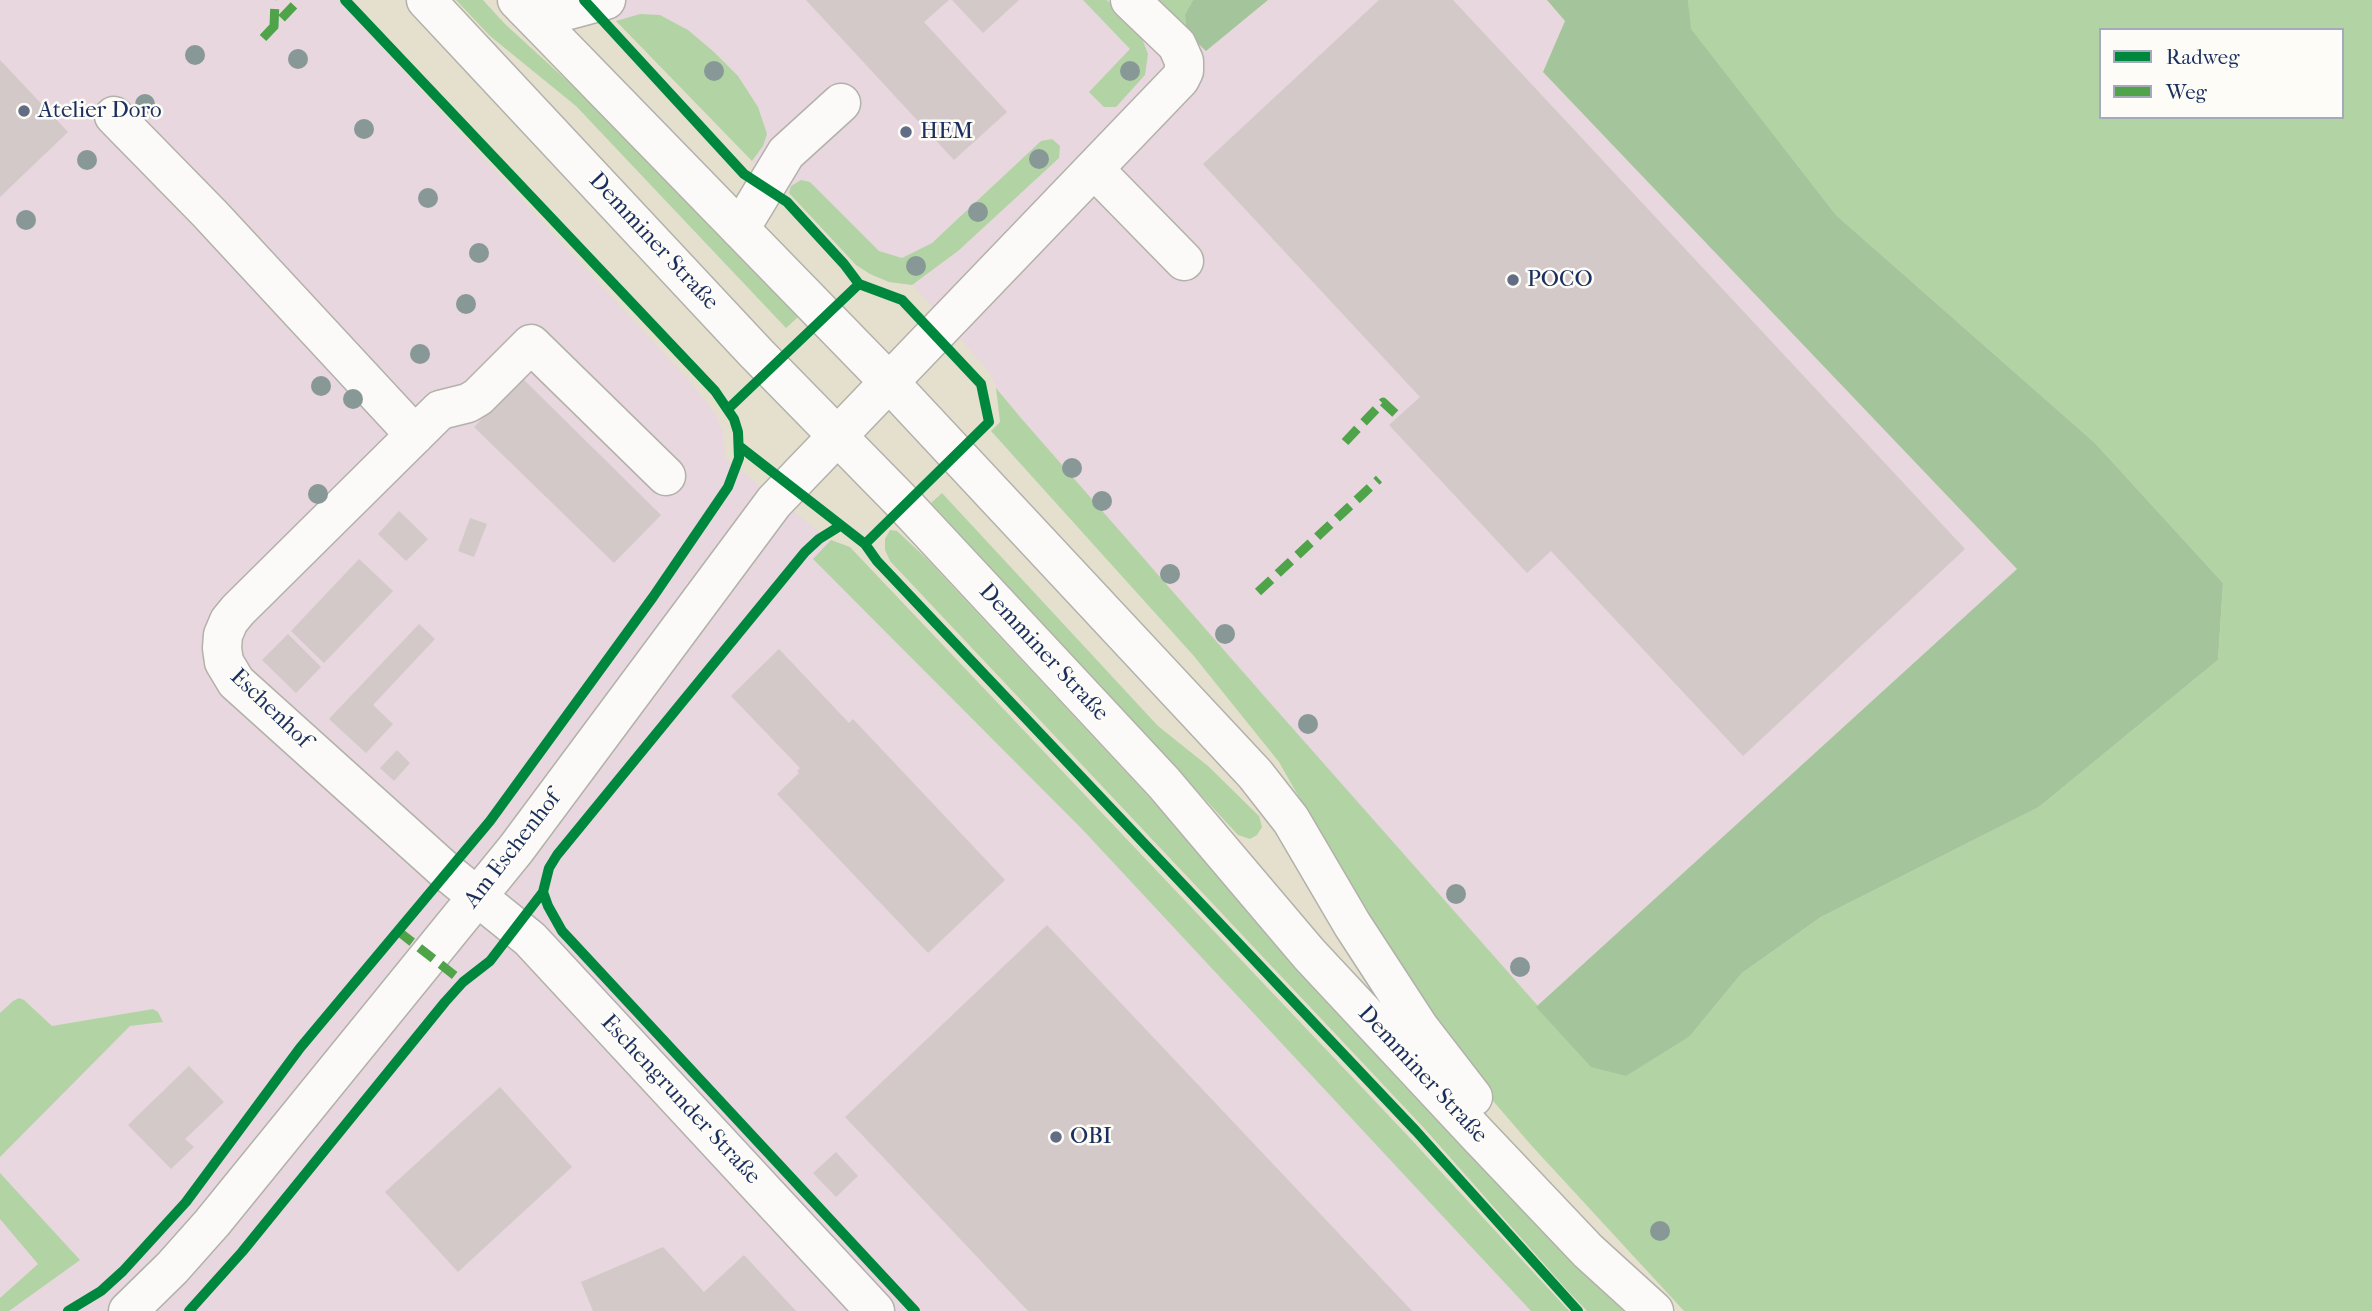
<!DOCTYPE html>
<html>
<head>
<meta charset="utf-8">
<style>
	body { margin:0 }
	#map { position:relative; width:2372px; height:1311px; overflow:hidden; background:#e5dfce; font-family:"IM FELL French Canon",serif }
	canvas { display:block }
	.legend { position:absolute; left:2099px; top:28px; width:245px; height:91px; box-sizing:border-box; background:#fdfcf7; border:2px solid #a3aaba; margin:0; padding:9px 12px; list-style:none; font-size:21px; color:#1b2f5e }
	.legend li { display:flex; align-items:center; gap:14px; height:35px }
	.legend b { width:35px; border:2px solid #a3aaba }
</style>
</head>
<body>
<div id="map">
<canvas width="2372" height="1311"></canvas>
<ul class="legend">
<li><b style="height:9px;background:#00873e"></b>Radweg</li>
<li><b style="height:9px;background:#4fa44a"></b>Weg</li>
</ul>
</div>
<script>
const ctx = document.querySelector('canvas').getContext('2d');
ctx.lineJoin = 'round';
function fillPath(path, color) { ctx.fillStyle = color; ctx.fill(path, 'evenodd'); }
const poly = rows => new Path2D(rows.map(r => 'M' + r).join(''));
function strokePath(path, color, width, dash) { ctx.strokeStyle = color; ctx.lineWidth = width; ctx.lineCap = dash ? 'butt' : 'round'; ctx.setLineDash(dash || []); ctx.stroke(path); }
function label(font, color, halo, rows, align = 'center') {
  ctx.font = font + ' "IM FELL French Canon",serif'; ctx.lineWidth = 5; ctx.setLineDash([]); ctx.textBaseline = 'middle'; ctx.strokeStyle = halo; ctx.fillStyle = color; for (const [text, x, y, turn = 0] of rows) {
    ctx.save(); ctx.translate(x, y); ctx.rotate((+turn || 0) * Math.PI / 180); ctx.textAlign = isNaN(turn) ? turn : align; if (halo) ctx.strokeText(text, 0, 0); ctx.fillText(text, 0, 0); ctx.restore();
  }
}
fillPath(poly([
	[0,0,338,0,692,384,715,413,723,432,725,458,830,540,850,547,1408,1136,1569,1311,0,1311],
	[596,0,1154,0,1206,50,1268,0,1547,0,1565,21,1544,73,2018,569,1536,1007,1021,418,996,388,991,374,913,285,889,282,870,274,856,265,789,193,752,161]
]), '#e8d7df');
fillPath(poly([
	[456,0,483,0,505,24,621,130,798,317,786,328,576,106,490,36],
	[1083,0,1107,0,1140,33,1148,54,1145,75,1116,107,1104,107,1089,92,1130,49],
	[1154,0,1193,0,1185,14,1186,32],
	[1688,0,2372,0,2372,1311,1684,1311,1531,1145,1463,1066,1400,976,1279,762,1193,655,991,431,1000,422,996,388,1021,418,1265,697,1591,1066,1690,1036,1742,973,1821,917,2039,807,2218,660,2223,583,2095,443,1836,215,1690,29],
	[2101,30,2342,30,2342,117,2101,117],
	[640,14,660,15,688,30,714,52,738,76,758,107,767,134,763,146,752,161,616,21],
	[1052,139,1060,146,1059,158,958,251,912,285,889,282,870,274,856,265,789,193,791,186,801,180,810,182,879,251,902,258,932,243,1041,141],
	[942,493,1158,726,1208,766,1259,816,1262,827,1257,835,1250,839,1238,835,931,503],
	[890,530,897,531,927,559,1629,1311,1587,1311,1567,1290,1424,1128,890,561,885,550,885,539],
	[831,540,850,547,1408,1136,1569,1311,1531,1311,1082,829,813,559],
	[19,998,24,1000,52,1026,153,1009,158,1012,163,1022,130,1026,0,1157,0,1013,13,1001],
	[0,1173,80,1260,9,1311,0,1311,0,1298,38,1264,0,1219]
]), '#b2d4a5');
fillPath(poly([
	[1193,0,1268,0,1206,51,1186,32,1185,14],
	[1547,0,1688,0,1691,29,1836,215,2095,443,2223,583,2218,660,2039,807,1821,917,1742,973,1690,1036,1626,1076,1591,1067,1536,1007,2017,569,1543,72,1565,21]
]), '#a4c59b');
fillPath(poly([
	[806,0,949,0,924,22,1007,112,954,160],
	[952,0,1019,0,983,33],
	[1379,0,1453,0,1965,549,1743,756,1551,551,1527,573,1389,425,1420,397,1203,164],
	[0,60,68,132,0,197],
	[522,378,661,515,614,563,474,427],
	[399,511,428,539,406,561,378,534],
	[470,518,487,524,474,557,458,551],
	[359,559,393,591,324,663,291,631],
	[419,624,435,639,373,705,393,724,366,753,329,719],
	[288,634,321,667,296,693,262,660],
	[779,649,849,723,853,719,1005,880,928,953,777,794,799,773,797,771,800,768,731,696],
	[397,750,410,763,394,781,380,768],
	[1047,925,1412,1311,1028,1311,883,1157,845,1117],
	[189,1066,224,1102,185,1139,194,1147,171,1169,128,1125],
	[500,1087,572,1167,458,1272,385,1192],
	[836,1152,858,1176,836,1197,813,1173],
	[663,1247,704,1292,744,1255,796,1311,593,1311,581,1282]
]), '#d2c9c8');
const minor = poly([
	[525,8,569,10,606,0],
	[114,116,210,214,415,435],
	[1094,169,1184,261],
	[740,229,786,153,841,103],
	[666,476,531,344,478,397,468,403,440,410,238,610,229,621,223,635,222,648,224,662,236,682,448,873,530,939,875,1311],
	[128,1311,172,1268,212,1223,516,849,774,502,1180,79,1184,71,1184,61,1177,45,1130,0]
]);
const major = poly([
	[426,0,756,353,905,505,1164,783,1309,954,1476,1133,1588,1251,1654,1311],
	[517,0,889,382,1255,774,1291,820,1352,924,1419,1027,1473,1097]
]);
strokePath(minor, '#b2b1aa', 41);
strokePath(major, '#b2b1aa', 41);
strokePath(minor, '#fbfaf8', 38);
strokePath(major, '#fbfaf8', 38);
strokePath(poly([
	[274,27,275,0],
	[263,38,299,0],
	[1345,442,1383,402,1398,416],
	[1258,592,1379,479],
	[398,931,463,982]
]), '#4fa44a', 9, [18, 9]);
strokePath(poly([
	[584,0,744,174,787,202,844,264,859,284,902,300,981,384,989,422,865,544],
	[729,408,859,284],
	[739,446,865,544,877,561,1416,1131,1578,1311],
	[543,892,548,906,562,931,915,1311],
	[68,1311,101,1291,123,1271,186,1202,300,1048,490,821,653,597,728,487,739,458,738,432,734,419,715,391,345,0],
	[189,1311,242,1252,445,1002,463,982,490,961,543,892,549,868,557,855,805,552,819,539,840,526]
]), '#00873e', 10);
ctx.fillStyle = '#889896';
for (const [x, y] of [
	[195,55],
	[298,59],
	[714,71],
	[1130,71],
	[145,104],
	[364,129],
	[1039,159],
	[87,160],
	[428,198],
	[978,212],
	[26,220],
	[479,253],
	[916,266],
	[466,304],
	[420,354],
	[321,386],
	[353,399],
	[1072,468],
	[318,494],
	[1102,501],
	[1170,574],
	[1225,634],
	[1308,724],
	[1456,894],
	[1520,967],
	[1660,1231]
]) { ctx.beginPath(); ctx.arc(x, y, 10, 0, 2 * Math.PI); ctx.fill(); }
for (const [x, y, r, color] of [
	[24,111,7,"#626d85"],
	[906,132,7,"#626d85"],
	[1513,280,7,"#626d85"],
	[1056,1137,7,"#626d85"]
]) { const dot = new Path2D(); dot.arc(x, y, r, 0, 2 * Math.PI); ctx.fillStyle = color; ctx.fill(dot); strokePath(dot, '#fdfcf7', 2.5); }
label('23px', '#1b2f5e', '#fdfcf7', [
	["Atelier Doro",38,111],
	["HEM",920,132],
	["POCO",1527,280],
	["OBI",1070,1137]
], 'left');
label('23px', '#1b2f5e', '#fdfcf7', [
	["Demminer Straße",653,242,47],
	["Demminer Straße",1043,653,47],
	["Eschenhof",270,709,44],
	["Am Eschenhof",513,850,-52],
	["Demminer Straße",1422,1075,47],
	["Eschengrunder Straße",680,1100,47]
]);
</script>
</body>
</html>
